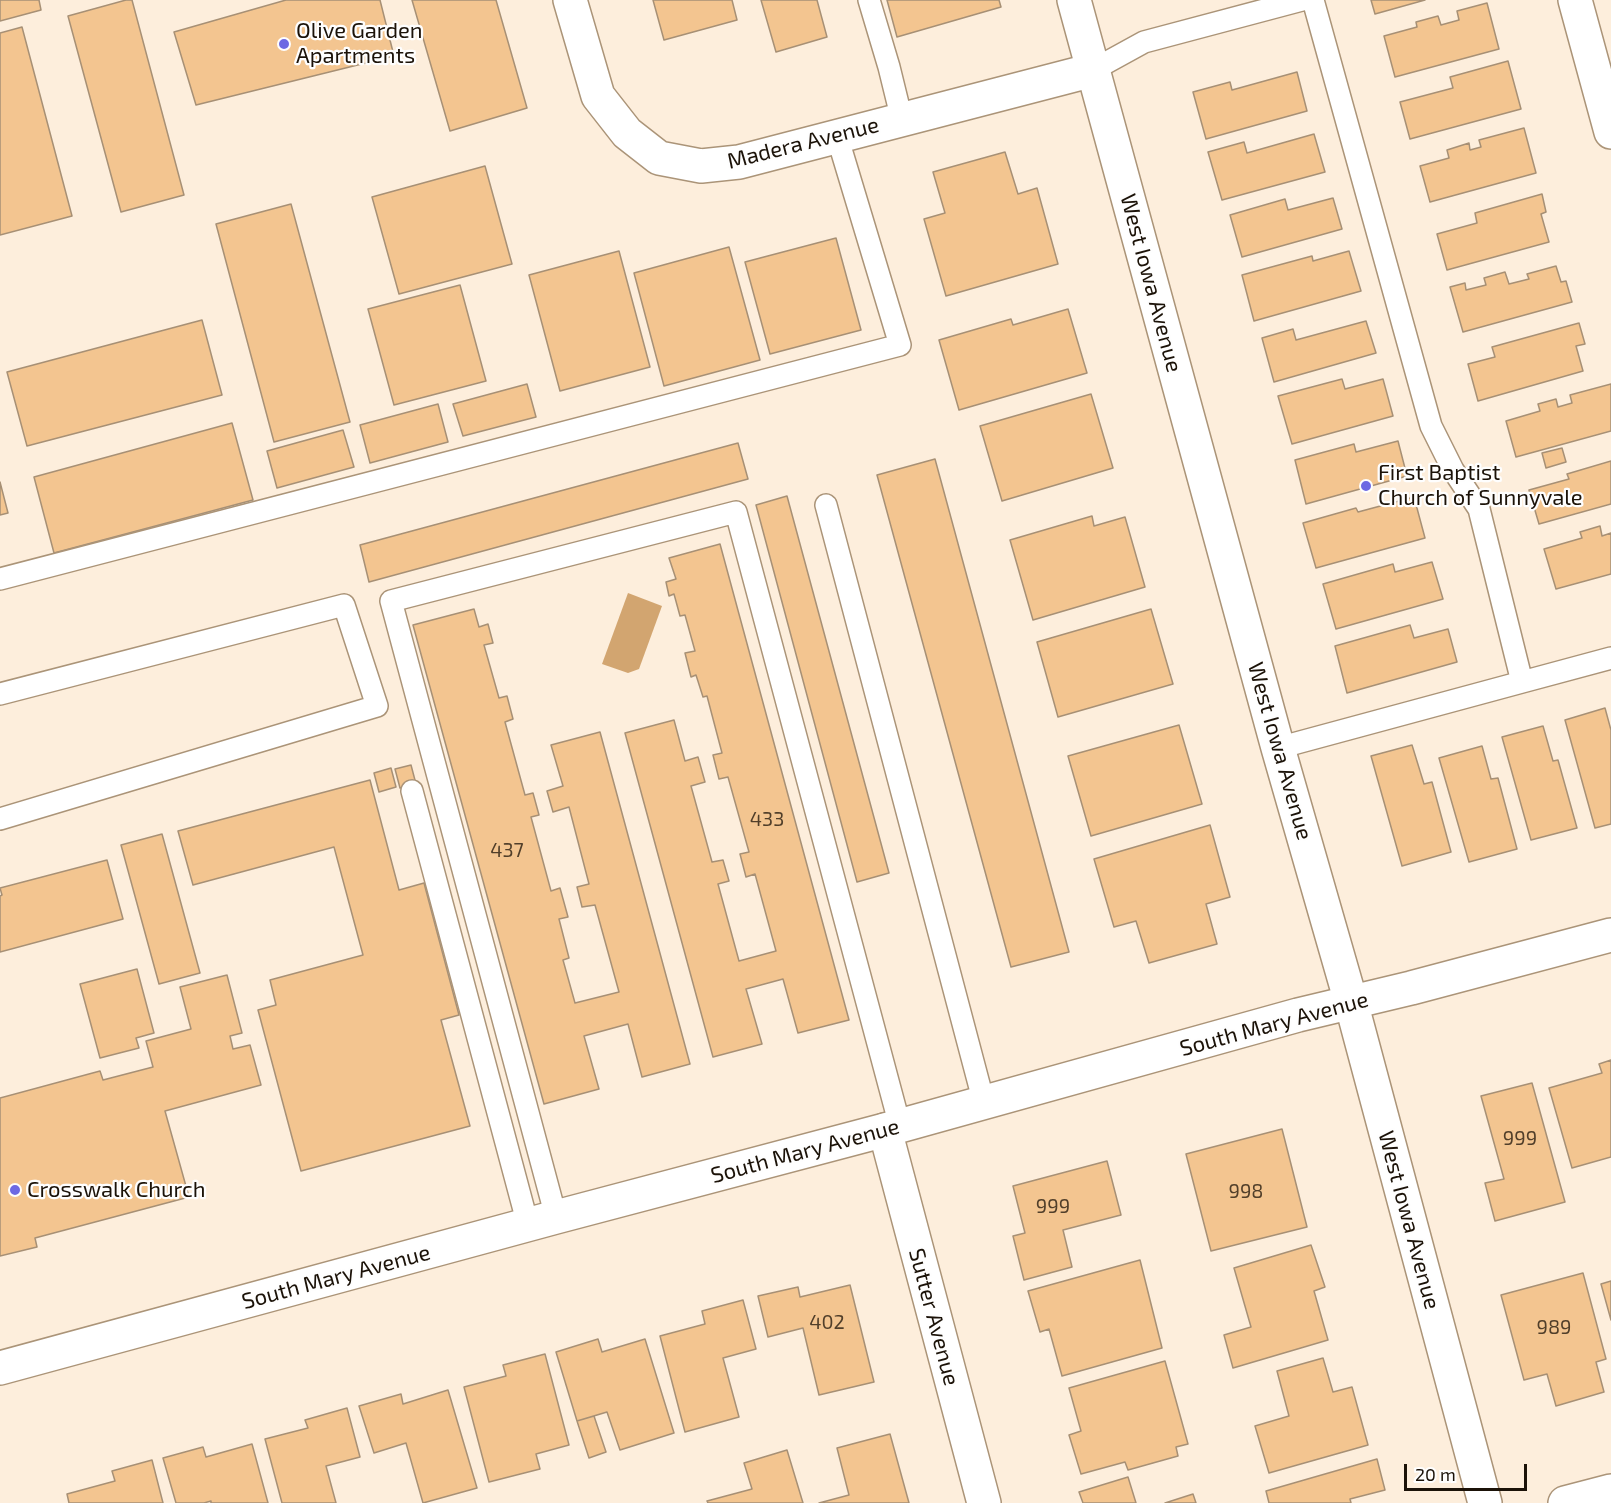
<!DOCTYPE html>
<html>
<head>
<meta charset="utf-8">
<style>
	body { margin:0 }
	#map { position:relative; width:1611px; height:1503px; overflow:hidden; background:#fdeedc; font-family:"Exo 2",sans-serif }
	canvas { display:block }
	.scale { position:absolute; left:1404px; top:1464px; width:123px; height:27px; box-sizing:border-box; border:3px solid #1b1208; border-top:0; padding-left:8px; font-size:18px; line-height:21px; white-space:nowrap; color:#1b1208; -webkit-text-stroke:4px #fefefe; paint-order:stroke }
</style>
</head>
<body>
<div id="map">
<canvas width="1611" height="1503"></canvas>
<div class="scale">20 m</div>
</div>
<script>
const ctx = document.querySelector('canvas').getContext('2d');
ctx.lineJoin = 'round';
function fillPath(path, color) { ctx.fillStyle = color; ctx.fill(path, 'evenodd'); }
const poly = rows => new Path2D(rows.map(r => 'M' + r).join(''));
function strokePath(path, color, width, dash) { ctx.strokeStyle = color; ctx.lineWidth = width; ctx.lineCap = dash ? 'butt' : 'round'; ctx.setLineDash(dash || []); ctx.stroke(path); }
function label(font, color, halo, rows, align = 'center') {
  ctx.font = font + ' "Exo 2",sans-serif'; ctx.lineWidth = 4.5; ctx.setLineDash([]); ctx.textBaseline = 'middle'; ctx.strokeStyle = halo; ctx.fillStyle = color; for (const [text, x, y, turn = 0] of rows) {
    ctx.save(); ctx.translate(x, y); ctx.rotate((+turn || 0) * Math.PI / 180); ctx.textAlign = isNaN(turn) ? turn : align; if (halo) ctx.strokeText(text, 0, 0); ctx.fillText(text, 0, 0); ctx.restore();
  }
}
fillPath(poly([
	[628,593,662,606,639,669,628,673,602,664]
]), '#d2a570');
const building = poly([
	[0,0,39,0,41,10,0,21,0,0],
	[126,0,132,0,184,195,121,212,68,16,126,0],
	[286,0,380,0,394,56,196,105,174,32,286,0],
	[412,0,496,0,527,108,450,131,412,0],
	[653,0,732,0,737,20,664,40,653,0],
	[761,0,817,0,827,37,776,52,761,0],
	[887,0,999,0,1001,7,897,37,887,0],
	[1371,0,1425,0,1375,14,1371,0],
	[1487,3,1499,49,1395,77,1384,36,1417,27,1416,22,1438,16,1441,25,1459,20,1457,11,1487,3],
	[22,27,72,216,0,235,0,33,22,27],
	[1508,61,1521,109,1410,139,1400,102,1453,88,1450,77,1508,61],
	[1297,72,1307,111,1206,139,1193,92,1230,82,1232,90,1297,72],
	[1524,128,1536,173,1430,202,1420,166,1449,158,1447,150,1469,143,1470,150,1481,147,1479,140,1524,128],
	[1314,134,1325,172,1222,200,1208,152,1244,142,1247,153,1314,134],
	[1005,152,1018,194,1037,188,1058,264,946,296,924,219,945,213,933,172,1005,152],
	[485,166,512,264,399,294,372,197,485,166],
	[1542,194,1546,212,1541,214,1549,242,1447,270,1437,234,1477,223,1475,213,1542,194],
	[1333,198,1342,229,1242,257,1230,215,1285,199,1288,210,1333,198],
	[291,204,350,422,274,442,216,224,291,204],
	[836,238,861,330,770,354,745,262,836,238],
	[729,247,760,360,664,386,634,273,729,247],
	[619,251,650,367,560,391,529,275,619,251],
	[1349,251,1361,291,1254,321,1242,275,1312,256,1313,261,1349,251],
	[1556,266,1561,282,1566,281,1572,302,1463,332,1450,287,1465,283,1466,290,1486,285,1484,278,1505,272,1509,284,1529,279,1527,274,1556,266],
	[460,285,486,381,394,405,368,309,460,285],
	[1068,309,1087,373,959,410,939,340,1011,319,1013,325,1068,309],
	[202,320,222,395,27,446,7,372,202,320],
	[1366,321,1376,353,1274,382,1262,338,1293,329,1296,340,1366,321],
	[1579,323,1585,344,1576,346,1583,371,1478,401,1468,364,1495,357,1492,347,1579,323],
	[1342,379,1345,389,1383,379,1393,416,1292,444,1278,396,1342,379],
	[527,384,536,417,463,436,453,404,527,384],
	[1611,384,1611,431,1516,457,1506,421,1540,411,1538,404,1556,399,1558,407,1572,403,1570,395,1611,384],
	[1091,394,1113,468,1002,501,980,426,1091,394],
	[438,404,448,442,370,463,360,425,438,404],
	[232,423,253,500,54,553,34,477,232,423],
	[343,430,354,467,277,488,267,451,343,430],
	[1398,441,1407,476,1306,504,1295,460,1354,444,1356,452,1398,441],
	[738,443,748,479,369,582,360,545,738,443],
	[1562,448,1566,462,1546,468,1542,453,1562,448],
	[935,459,1069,952,1011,967,877,475,935,459],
	[1611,461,1611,504,1539,524,1529,490,1569,479,1567,474,1611,461],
	[0,482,8,513,0,515,0,482],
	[787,496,889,873,857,882,756,505,787,496],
	[1414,497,1425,538,1316,568,1303,523,1356,508,1358,512,1414,497],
	[1092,516,1094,526,1125,517,1145,587,1033,620,1010,540,1092,516],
	[1600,526,1602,536,1611,533,1611,574,1556,589,1544,549,1582,538,1580,532,1600,526],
	[720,544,849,1020,798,1033,783,979,746,989,762,1044,713,1057,625,733,674,720,685,761,698,757,705,782,691,786,712,862,723,860,729,881,718,884,739,961,776,951,755,874,746,877,740,854,749,852,728,777,719,779,713,755,722,753,707,696,703,697,696,675,691,677,685,653,695,651,685,615,680,616,674,594,669,596,666,582,676,579,669,558,720,544],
	[1432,562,1443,599,1336,629,1323,584,1393,564,1395,572,1432,562],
	[474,609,479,627,488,624,493,643,484,645,499,698,507,696,513,719,505,722,525,795,533,793,539,815,531,817,551,891,560,888,568,917,559,919,569,958,563,960,575,1003,619,992,595,905,582,907,577,887,589,884,569,807,553,812,547,791,563,786,551,745,600,732,690,1064,642,1077,628,1024,584,1036,599,1089,544,1104,413,625,474,609],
	[1151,609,1173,684,1058,717,1037,642,1151,609],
	[1410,625,1414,638,1448,629,1457,662,1347,693,1335,646,1410,625],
	[1605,708,1611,730,1611,824,1595,828,1565,720,1605,708],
	[1179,725,1202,804,1091,836,1068,756,1179,725],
	[1543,726,1553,761,1558,760,1577,828,1531,840,1502,737,1543,726],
	[1412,745,1424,784,1432,782,1451,852,1402,866,1371,756,1412,745],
	[1482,746,1491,779,1498,778,1517,849,1469,862,1439,758,1482,746],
	[411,765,416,784,400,788,395,769,411,765],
	[391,768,396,787,379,792,374,773,391,768],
	[370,780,399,890,424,883,459,1015,441,1020,470,1126,301,1171,258,1010,276,1005,270,980,363,955,334,847,193,885,178,831,370,780],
	[1210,825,1230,897,1206,904,1217,944,1149,963,1136,921,1114,927,1094,859,1210,825],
	[162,834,200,973,159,984,121,845,162,834],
	[107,860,123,919,0,952,0,896,2,895,0,888,107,860],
	[137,969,154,1033,136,1038,139,1048,100,1058,80,984,137,969],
	[227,975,242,1033,230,1036,233,1049,250,1045,261,1085,165,1111,189,1197,35,1238,37,1247,0,1256,0,1098,100,1071,103,1080,153,1067,146,1041,191,1029,180,987,227,975],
	[1611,1060,1611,1157,1572,1168,1549,1088,1602,1073,1599,1064,1611,1060],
	[1532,1083,1565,1202,1495,1221,1485,1183,1504,1179,1481,1096,1532,1083],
	[1282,1129,1307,1227,1211,1251,1186,1154,1282,1129],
	[1107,1161,1121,1215,1063,1230,1072,1267,1024,1280,1013,1236,1025,1233,1013,1186,1107,1161],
	[1311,1245,1325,1287,1314,1291,1328,1340,1233,1368,1224,1335,1251,1327,1234,1268,1311,1245],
	[1140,1260,1162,1348,1062,1376,1049,1329,1040,1332,1028,1291,1140,1260],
	[1583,1273,1606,1359,1596,1362,1604,1392,1556,1406,1547,1374,1524,1380,1501,1295,1583,1273],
	[1611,1281,1611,1320,1601,1284,1611,1281],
	[850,1285,874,1382,819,1395,803,1328,768,1337,758,1296,798,1287,800,1297,850,1285],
	[743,1300,756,1349,723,1358,739,1417,685,1432,660,1336,705,1324,702,1311,743,1300],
	[598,1339,602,1352,645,1339,674,1433,620,1450,607,1412,577,1421,556,1352,598,1339],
	[545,1354,569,1445,536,1454,540,1469,489,1482,464,1387,506,1376,503,1365,545,1354],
	[1323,1358,1333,1392,1352,1387,1368,1445,1269,1473,1255,1426,1289,1416,1277,1371,1323,1358],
	[1165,1361,1188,1444,1176,1447,1178,1456,1128,1470,1125,1462,1081,1474,1069,1435,1081,1431,1069,1388,1165,1361],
	[448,1390,477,1488,423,1503,406,1443,374,1453,359,1406,401,1394,403,1404,448,1390],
	[347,1408,360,1457,326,1466,336,1503,282,1503,265,1439,308,1428,305,1420,347,1408],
	[594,1416,606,1452,589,1458,577,1421,594,1416],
	[890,1434,909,1503,819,1503,849,1495,837,1448,890,1434],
	[252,1444,268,1503,211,1503,211,1501,204,1503,176,1503,163,1458,203,1447,206,1457,252,1444],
	[787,1450,803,1503,708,1503,707,1501,752,1489,744,1463,787,1450],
	[1377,1459,1385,1490,1350,1499,1351,1503,1269,1503,1266,1491,1377,1459],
	[152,1460,163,1503,69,1503,67,1494,115,1481,112,1471,152,1460],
	[1128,1477,1136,1503,1083,1503,1079,1492,1128,1477],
	[1193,1494,1196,1503,1165,1503,1193,1494]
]);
fillPath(building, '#f3c590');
strokePath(building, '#a79075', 1.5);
const service = poly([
	[869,0,889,67,902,120],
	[1093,70,1144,42,1302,0],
	[826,505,984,1103],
	[0,579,900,345,837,136],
	[1522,682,1611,658],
	[0,694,344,605,377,706,0,819],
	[1278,748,1522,682,1479,509,1453,470,1431,426,1313,0],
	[412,791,528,1225],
	[556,1217,391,601,736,512,900,1126]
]);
const minor = poly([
	[570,0,598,96,627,133,659,158,701,166,739,162,1093,70],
	[1575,0,1611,132],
	[885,1130,984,1503],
	[1565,1503,1611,1491]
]);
const tertiary = poly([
	[1074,0,1278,748,1351,1002,1485,1503]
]);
const secondary = poly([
	[0,1368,556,1217,885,1130,1298,1015,1411,988,1611,935]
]);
strokePath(service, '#ab9478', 24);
strokePath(minor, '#ab9478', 36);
strokePath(tertiary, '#ab9478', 36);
strokePath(secondary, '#ab9478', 36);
strokePath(service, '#fff', 21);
strokePath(minor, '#fff', 33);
strokePath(tertiary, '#fff', 33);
strokePath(secondary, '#fff', 33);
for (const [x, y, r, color] of [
	[284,44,6,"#6d69e3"],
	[1366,486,6,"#6d69e3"],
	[15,1190,6,"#6d69e3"]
]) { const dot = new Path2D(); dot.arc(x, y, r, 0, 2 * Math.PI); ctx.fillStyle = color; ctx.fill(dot); strokePath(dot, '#fefefe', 2); }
label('20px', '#513f2a', null, [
	["433",767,819],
	["437",507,850],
	["999",1520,1138],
	["998",1246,1191],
	["999",1053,1206],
	["402",827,1322],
	["989",1554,1327]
]);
label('22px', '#1b1208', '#fefefe', [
	["Olive Garden",296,31],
	["Apartments",296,56],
	["First Baptist",1378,473],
	["Church of Sunnyvale",1378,498],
	["Crosswalk Church",27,1190]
], 'left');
label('22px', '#1b1208', '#fefefe', [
	["Madera Avenue",803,143,-14],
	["West Iowa Avenue",1151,283,75],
	["West Iowa Avenue",1280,751,74],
	["South Mary Avenue",1274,1024,-15],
	["South Mary Avenue",805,1151,-15],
	["West Iowa Avenue",1409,1220,75],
	["South Mary Avenue",336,1277,-15],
	["Sutter Avenue",934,1317,75]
]);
</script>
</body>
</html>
